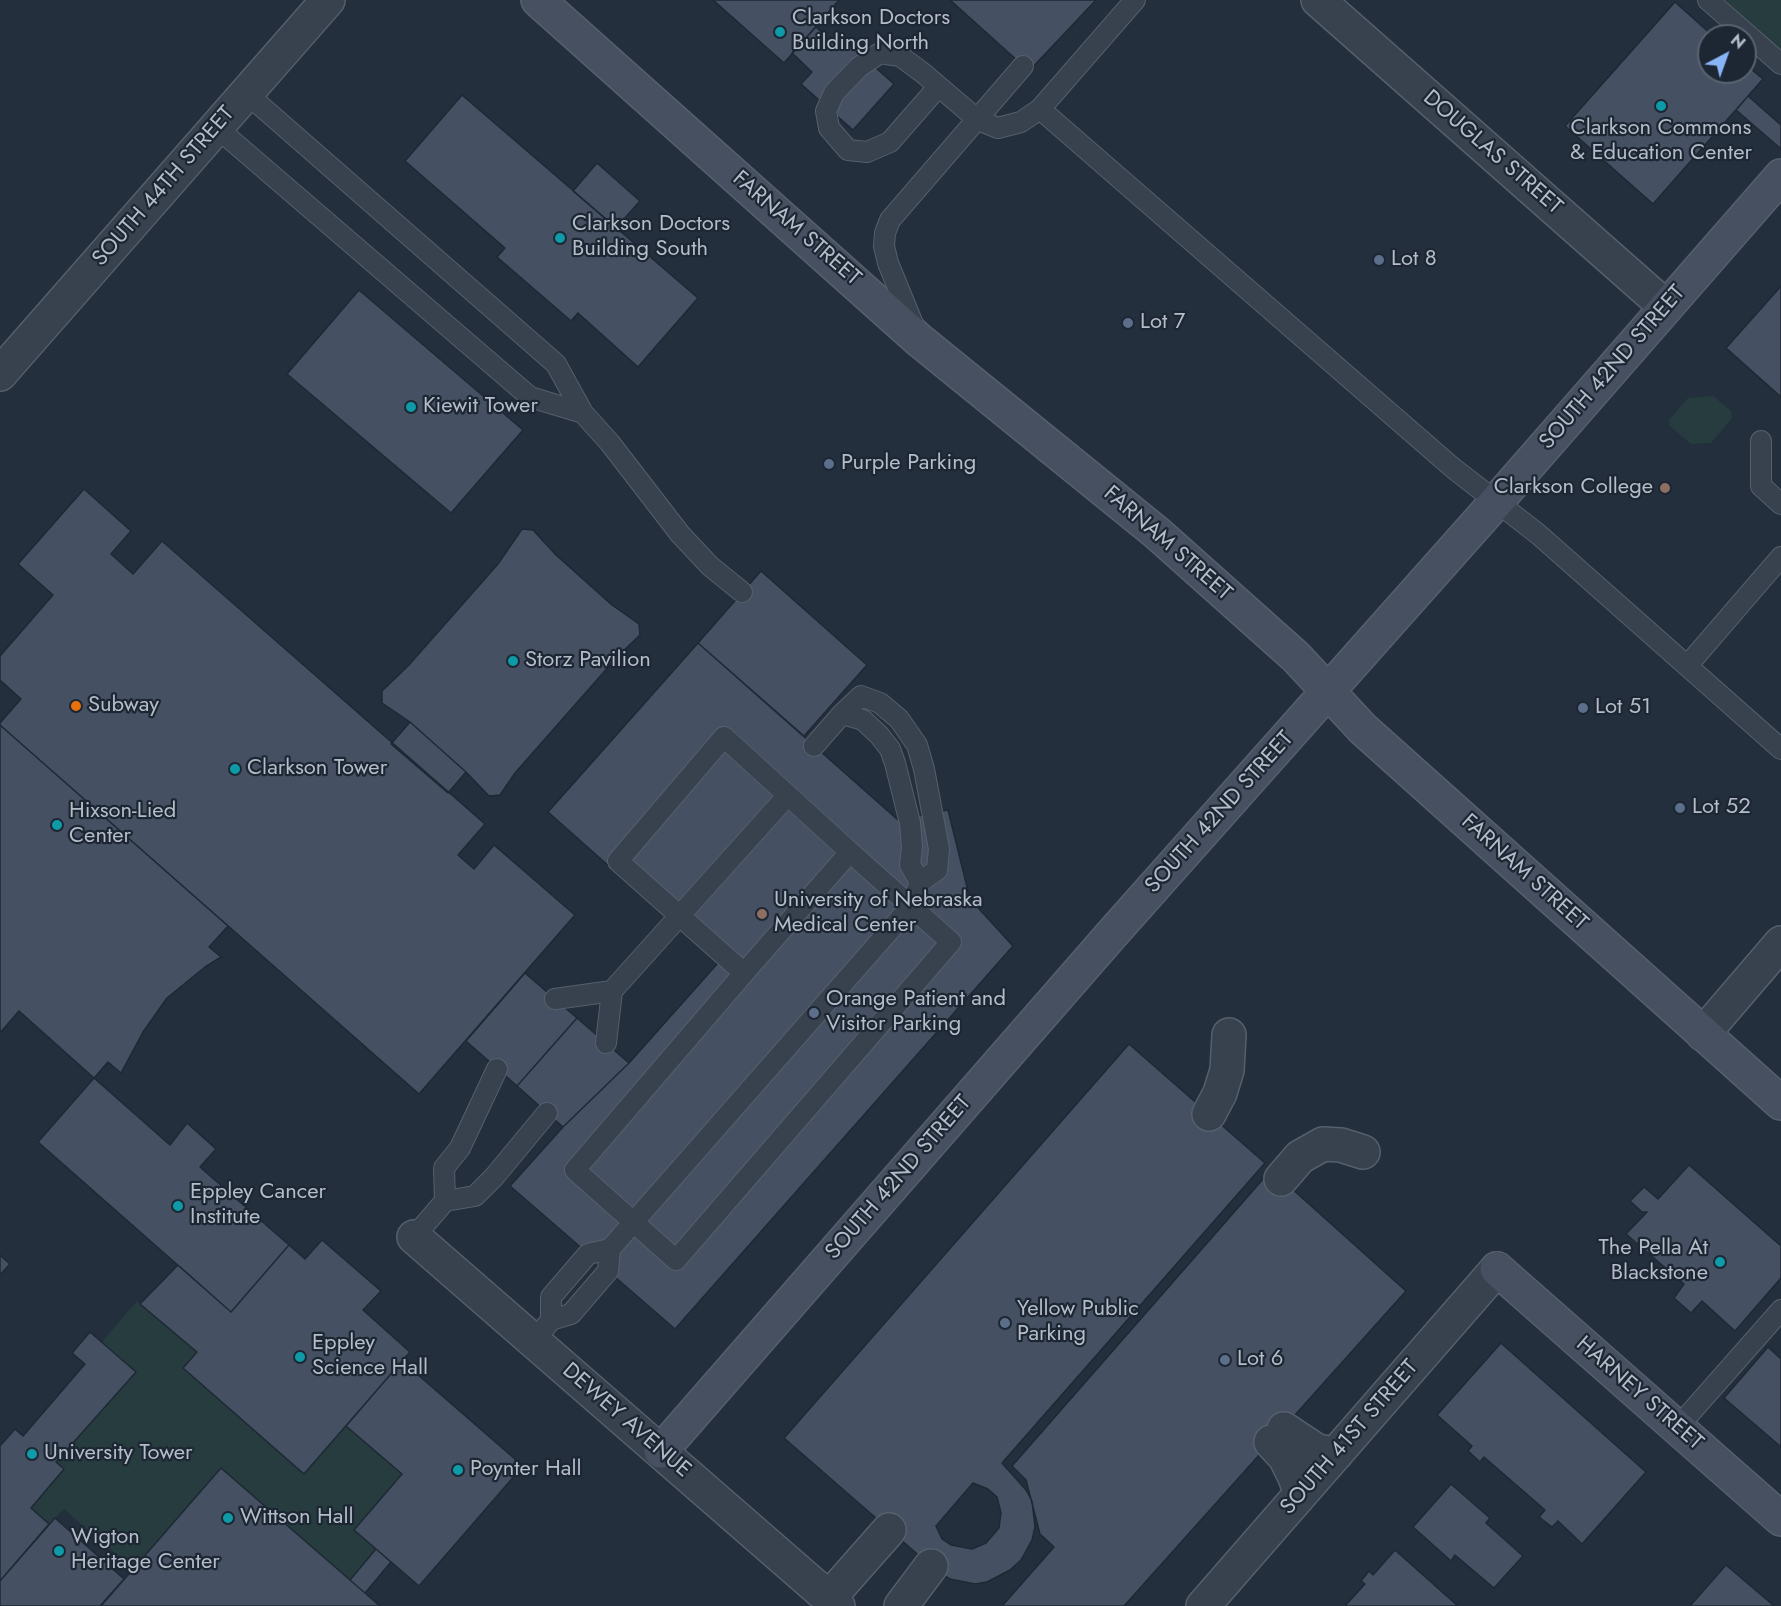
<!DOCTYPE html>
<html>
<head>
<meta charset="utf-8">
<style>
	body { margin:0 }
	#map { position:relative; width:1781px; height:1606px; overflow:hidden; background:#242f3e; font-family:Jost,sans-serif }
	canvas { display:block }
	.north { position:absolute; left:1697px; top:24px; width:60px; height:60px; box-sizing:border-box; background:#1d2633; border:2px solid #59626f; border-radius:50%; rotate:41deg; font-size:16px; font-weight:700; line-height:24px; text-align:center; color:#b4bcc9 }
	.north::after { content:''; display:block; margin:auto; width:21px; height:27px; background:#8ab4f8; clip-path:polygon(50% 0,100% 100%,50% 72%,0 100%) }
</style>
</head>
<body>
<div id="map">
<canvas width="1781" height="1606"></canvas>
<div class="north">N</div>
</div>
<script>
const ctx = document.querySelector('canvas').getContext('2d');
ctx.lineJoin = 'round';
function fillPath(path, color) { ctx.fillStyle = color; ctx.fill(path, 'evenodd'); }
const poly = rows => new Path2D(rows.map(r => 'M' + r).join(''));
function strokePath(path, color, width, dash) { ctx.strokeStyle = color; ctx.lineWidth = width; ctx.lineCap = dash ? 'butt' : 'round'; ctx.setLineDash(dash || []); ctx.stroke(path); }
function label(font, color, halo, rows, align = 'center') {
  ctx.font = font + ' Jost,sans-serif'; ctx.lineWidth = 4.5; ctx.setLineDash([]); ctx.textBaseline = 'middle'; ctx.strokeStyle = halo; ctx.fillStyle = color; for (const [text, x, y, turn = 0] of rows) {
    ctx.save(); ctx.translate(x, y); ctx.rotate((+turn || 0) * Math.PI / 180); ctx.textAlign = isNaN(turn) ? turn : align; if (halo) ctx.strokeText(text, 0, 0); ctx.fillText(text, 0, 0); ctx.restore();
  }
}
fillPath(poly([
	[1725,0,1781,0,1781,49],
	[1713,396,1731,411,1732,418,1711,443,1691,444,1670,426,1669,420,1688,398],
	[137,1301,197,1352,183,1368,303,1474,346,1426,402,1474,376,1549,350,1580,221,1468,133,1569,64,1509,49,1524,31,1508,64,1470,56,1462,135,1372,102,1342]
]), '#263c3f');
const building = poly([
	[713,0,839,0,784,63,713,0],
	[950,0,1096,0,1029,71,950,0],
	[1675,2,1713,36,1709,36,1709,72,1745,72,1745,64,1763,79,1653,204,1565,126,1675,2],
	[816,27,835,45,842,38,894,84,853,130,801,84,812,72,792,53,816,27],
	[462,95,698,298,638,367,578,313,571,321,497,257,505,248,405,161,462,95],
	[1748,96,1781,125,1781,149,1736,110,1748,96],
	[597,163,640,201,616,228,573,191,597,163],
	[1781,286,1781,397,1726,348,1781,286],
	[359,290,523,430,451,513,287,374,359,290],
	[84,489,131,531,111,554,133,574,162,541,485,824,458,855,474,869,494,845,575,915,419,1094,0,725,0,723,21,699,0,680,0,656,53,595,18,564,84,489],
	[522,529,533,530,556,555,612,605,639,624,640,635,618,656,515,773,500,795,489,796,466,772,410,722,382,703,382,691,408,666,498,564,522,529],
	[761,571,867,665,804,736,698,643,761,571],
	[698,643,898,820,948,810,970,899,1013,946,675,1329,510,1186,563,1127,629,1063,718,963,548,812,698,643],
	[410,722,466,772,448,793,391,744,410,722],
	[0,725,228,926,209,947,221,957,205,967,167,998,143,1032,121,1073,108,1062,94,1078,19,1011,0,1033,0,725],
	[525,973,577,1018,517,1086,466,1041,525,973],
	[577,1018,629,1063,563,1127,517,1086,577,1018],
	[1129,1044,1265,1163,1002,1463,1026,1490,1032,1501,1035,1527,1032,1540,1021,1560,1010,1570,987,1582,975,1584,950,1579,931,1566,784,1438,1129,1044],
	[973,1483,988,1489,997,1497,1001,1513,999,1528,986,1543,972,1549,951,1545,942,1539,936,1526,973,1483],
	[94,1078,170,1145,187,1123,216,1149,200,1167,289,1245,231,1312,38,1142,94,1078],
	[1689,1165,1781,1246,1781,1278,1735,1331,1702,1301,1691,1313,1674,1298,1684,1284,1626,1234,1647,1212,1642,1212,1630,1201,1644,1187,1658,1199,1689,1165],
	[1271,1170,1406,1291,1124,1606,1004,1606,1003,1605,1054,1547,1040,1534,1026,1480,1012,1466,1271,1170],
	[322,1240,381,1291,363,1310,410,1352,304,1474,183,1368,197,1352,140,1304,178,1265,231,1312,289,1245,305,1259,322,1240],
	[0,1255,10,1264,0,1275,0,1255],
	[90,1332,136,1372,56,1462,64,1469,31,1508,49,1524,0,1581,0,1446,15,1429,23,1436,85,1364,72,1353,90,1332],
	[1501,1343,1646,1472,1582,1544,1558,1521,1552,1527,1539,1517,1545,1510,1484,1457,1480,1462,1468,1451,1472,1446,1437,1415,1501,1343],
	[1768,1347,1781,1359,1781,1447,1724,1398,1768,1347],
	[402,1361,523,1466,419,1586,354,1530,402,1474,346,1426,402,1361],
	[221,1468,350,1580,380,1606,101,1606,221,1468],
	[1451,1484,1490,1518,1486,1523,1523,1556,1494,1588,1455,1555,1451,1561,1413,1527,1451,1484],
	[55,1518,124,1579,100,1606,0,1606,0,1581,55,1518],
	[376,1549,391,1562,365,1593,350,1580,376,1549],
	[1395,1550,1458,1606,1345,1606,1365,1584,1361,1581,1369,1571,1373,1575,1395,1550],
	[1726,1565,1773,1605,1772,1606,1690,1606,1726,1565]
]);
fillPath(building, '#455162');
strokePath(building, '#1f2835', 1.5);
const lane = poly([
	[1708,0,1781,64],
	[938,87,890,142,867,152,848,150,829,128,826,111,834,93,859,67,880,53,900,56,923,73,978,120,998,128,1021,122,1040,109,1135,0],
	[246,93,556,364,583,413,610,443,680,534,710,566,742,592],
	[1040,109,1453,468,1538,534,1781,749],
	[216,127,530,397,583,413],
	[915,329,888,263,884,246,885,233,890,220,1023,66],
	[1761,441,1761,486,1781,504],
	[1687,666,1781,557],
	[842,714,863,720,879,735,890,749,895,763,910,823,912,847,910,865,920,882],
	[724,737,850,852,744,973,618,861,724,737],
	[744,973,575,1170,676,1260,951,942,850,852],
	[555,999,612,991],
	[606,1043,612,991,788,795],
	[445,1201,444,1168,460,1148,497,1069],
	[414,1237,445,1201,475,1196,494,1177,547,1113],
	[551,1320,551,1297,588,1254,610,1249],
	[534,1341,551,1320,571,1314,608,1271,610,1249,911,906,920,882,937,870,939,849,924,769,917,745,899,719,880,703,861,696,842,714,814,746],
	[1677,1428,1781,1310]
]);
const street = poly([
	[1318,0,1666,307],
	[0,374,328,0],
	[1703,1034,1781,943],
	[1209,1114,1220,1093,1227,1070,1229,1035],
	[1281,1179,1300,1157,1323,1144,1341,1145,1363,1152],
	[414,1237,838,1606],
	[1284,1429,1317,1451,1336,1454],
	[1271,1442,1285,1457,1294,1475,1301,1493],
	[829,1598,889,1530],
	[901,1606,931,1566],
	[1203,1606,1497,1269]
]);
const secondary = poly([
	[538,0,919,340,1157,533,1296,657,1363,729,1781,1103],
	[1497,1269,1781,1519],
	[661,1451,1112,934,1497,501,1781,176]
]);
strokePath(lane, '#565f6c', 22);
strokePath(street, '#565f6c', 36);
strokePath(secondary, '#565f6c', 36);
strokePath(lane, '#38414e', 20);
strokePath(street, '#38414e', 33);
strokePath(secondary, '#465061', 33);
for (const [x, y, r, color] of [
	[780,32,6,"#0f9aa8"],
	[1661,106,6,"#0f9aa8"],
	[560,238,6,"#0f9aa8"],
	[1379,260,6,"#5c6f8a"],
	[1128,323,6,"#5c6f8a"],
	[411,407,6,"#0f9aa8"],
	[829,464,6,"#5c6f8a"],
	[1665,488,6,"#8d6e63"],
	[513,661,6,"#0f9aa8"],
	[76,706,6,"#e8710a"],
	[1583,708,6,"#5c6f8a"],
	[235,769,6,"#0f9aa8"],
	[1680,808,6,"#5c6f8a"],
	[57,825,6,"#0f9aa8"],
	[762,914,6,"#8d6e63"],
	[814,1013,6,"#5c6f8a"],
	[178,1206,6,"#0f9aa8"],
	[1720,1262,6,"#0f9aa8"],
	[1005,1323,6,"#5c6f8a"],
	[300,1357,6,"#0f9aa8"],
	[1225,1360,6,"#5c6f8a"],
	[32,1454,6,"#0f9aa8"],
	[458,1470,6,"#0f9aa8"],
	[228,1518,6,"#0f9aa8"],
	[59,1551,6,"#0f9aa8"]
]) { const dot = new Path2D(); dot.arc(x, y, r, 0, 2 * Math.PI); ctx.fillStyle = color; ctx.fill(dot); strokePath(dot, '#1d2633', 2); }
label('22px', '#b4bcc9', '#1d2633', [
	["Clarkson Doctors",792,19],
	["Building North",792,44],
	["Clarkson Commons",1661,129,"center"],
	["& Education Center",1661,154,"center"],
	["Clarkson Doctors",572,225],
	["Building South",572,250],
	["Lot 8",1391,260],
	["Lot 7",1140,323],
	["Kiewit Tower",423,407],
	["Purple Parking",841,464],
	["Clarkson College",1653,488,"right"],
	["Storz Pavilion",525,661],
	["Subway",88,706],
	["Lot 51",1595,708],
	["Clarkson Tower",247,769],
	["Lot 52",1692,808],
	["Hixson-Lied",69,812],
	["Center",69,837],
	["University of Nebraska",774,901],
	["Medical Center",774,926],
	["Orange Patient and",826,1000],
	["Visitor Parking",826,1025],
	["Eppley Cancer",190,1193],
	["Institute",190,1218],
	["The Pella At",1708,1249,"right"],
	["Blackstone",1708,1274,"right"],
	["Yellow Public",1017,1310],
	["Parking",1017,1335],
	["Eppley",312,1344],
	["Science Hall",312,1369],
	["Lot 6",1237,1360],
	["University Tower",44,1454],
	["Poynter Hall",470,1470],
	["Wittson Hall",240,1518],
	["Wigton",71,1538],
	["Heritage Center",71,1563]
], 'left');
label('22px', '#b4bcc9', '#1d2633', [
	["DOUGLAS STREET",1492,153,41],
	["SOUTH 44TH STREET",164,187,-49],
	["FARNAM STREET",796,229,41],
	["SOUTH 42ND STREET",1613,368,-49],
	["FARNAM STREET",1167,544,41],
	["SOUTH 42ND STREET",1220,813,-48],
	["FARNAM STREET",1524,873,42],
	["SOUTH 42ND STREET",899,1178,-49],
	["HARNEY STREET",1639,1394,41],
	["DEWEY AVENUE",626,1421,41],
	["SOUTH 41ST STREET",1350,1438,-49]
]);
</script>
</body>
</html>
